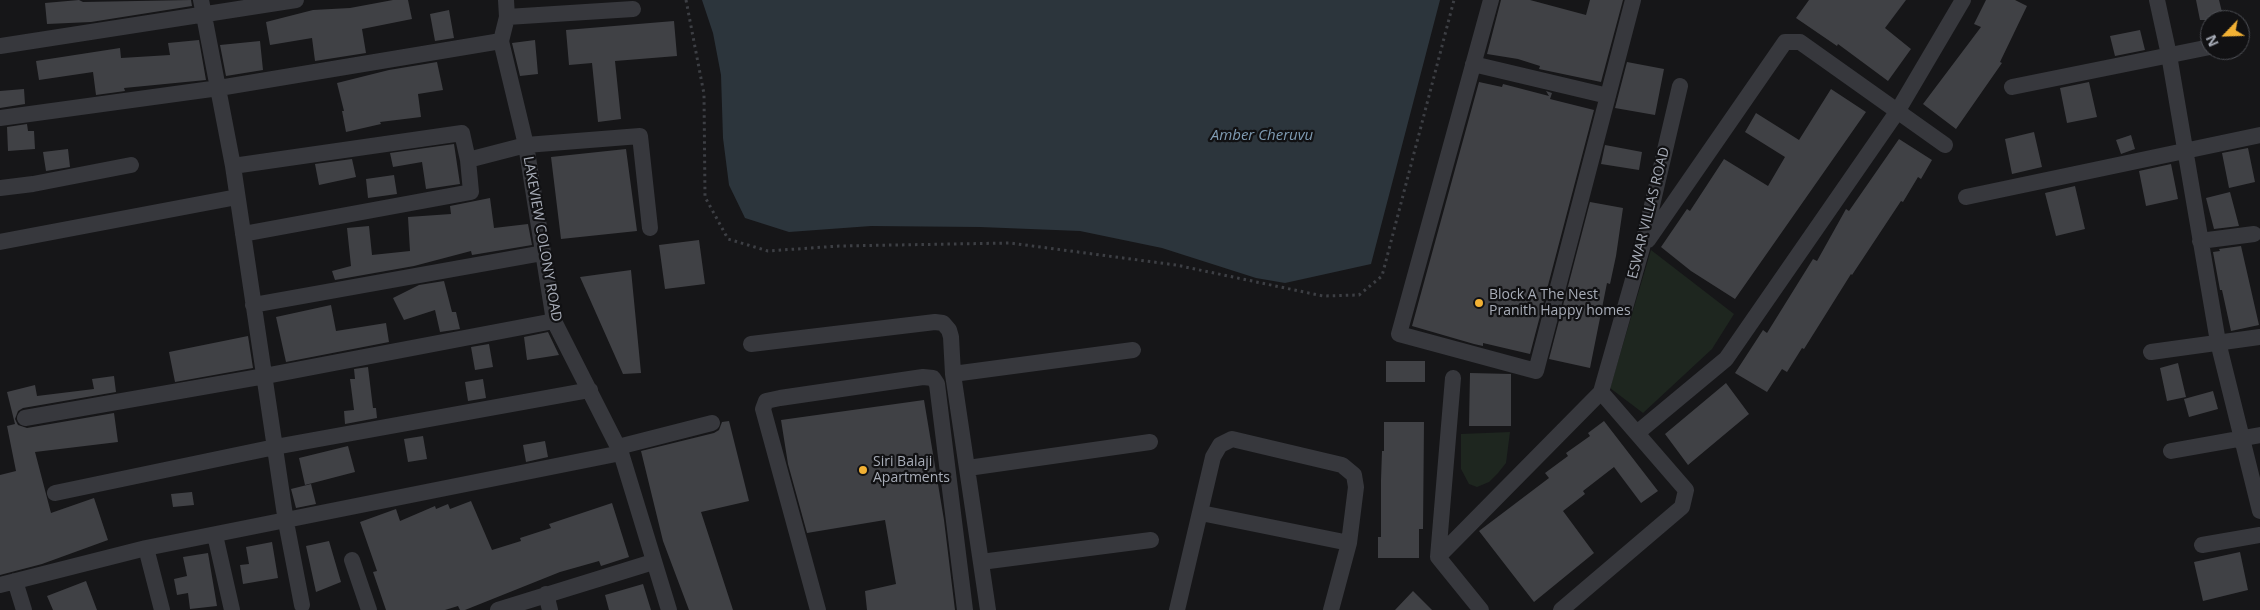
<!DOCTYPE html>
<html>
<head>
<meta charset="utf-8">
<style>
	body { margin:0 }
	#map { position:relative; width:2260px; height:610px; overflow:hidden; background:#161618; font-family:"Open Sans",sans-serif }
	canvas { display:block }
	.north { position:absolute; left:2200px; top:10px; width:50px; height:50px; box-sizing:border-box; background:#111113; border:1px solid #4d4f55; border-radius:50%; rotate:246deg; font-size:14px; font-weight:700; line-height:20px; text-align:center; color:#a8adb8 }
	.north::after { content:''; display:block; margin:auto; width:18px; height:22px; background:#f2b134; clip-path:polygon(50% 0,100% 100%,50% 72%,0 100%) }
</style>
</head>
<body>
<div id="map">
<canvas width="2260" height="610"></canvas>
<div class="north">N</div>
</div>
<script>
const ctx = document.querySelector('canvas').getContext('2d');
ctx.lineJoin = 'round';
function fillPath(path, color) { ctx.fillStyle = color; ctx.fill(path, 'evenodd'); }
const poly = rows => new Path2D(rows.map(r => 'M' + r).join(''));
function strokePath(path, color, width, dash) { ctx.strokeStyle = color; ctx.lineWidth = width; ctx.lineCap = dash ? 'butt' : 'round'; ctx.setLineDash(dash || []); ctx.stroke(path); }
function label(font, color, halo, rows, align = 'center') {
  ctx.font = font + ' "Open Sans",sans-serif'; ctx.lineWidth = 4.5; ctx.setLineDash([]); ctx.textBaseline = 'middle'; ctx.strokeStyle = halo; ctx.fillStyle = color; for (const [text, x, y, turn = 0] of rows) {
    ctx.save(); ctx.translate(x, y); ctx.rotate((+turn || 0) * Math.PI / 180); ctx.textAlign = isNaN(turn) ? turn : align; if (halo) ctx.strokeText(text, 0, 0); ctx.fillText(text, 0, 0); ctx.restore();
  }
}
fillPath(poly([
	[1651,250,1734,314,1712,349,1643,413,1610,388],
	[1510,432,1506,463,1498,473,1489,482,1477,487,1469,484,1461,469,1461,434]
]), '#1e261f');
fillPath(poly([
	[702,0,1440,0,1371,264,1285,283,1256,278,1162,248,1080,231,980,227,871,226,789,232,745,218,729,185,723,138,721,75,713,33]
]), '#2c353c');
fillPath(poly([
	[79,0,83,2,191,0,192,6,91,22,47,24,45,3],
	[393,0,408,0,412,19,362,29,366,53,315,61,312,38,270,45,266,22,313,10,350,8],
	[1501,0,1530,0,1586,15,1590,0,1623,0,1601,82,1539,69,1540,66,1518,59,1487,54],
	[1809,0,1906,0,1885,28,1911,49,1888,81,1838,44,1837,46,1796,18],
	[1986,0,2015,0,2027,6,2000,62,2002,63,1956,129,1923,104,1981,27,1974,24],
	[2196,0,2219,0,2224,20,2200,20],
	[449,10,454,38,435,41,430,14],
	[674,21,677,56,615,61,621,119,598,122,592,63,569,65,566,30],
	[2140,30,2145,50,2115,56,2110,36],
	[199,40,206,80,124,88,125,91,96,95,93,72,39,80,36,61,120,48,121,58,170,55,168,43],
	[535,40,538,74,520,76,512,43],
	[260,41,263,70,226,76,220,45],
	[437,62,443,90,418,94,421,117,380,122,381,124,346,132,342,111,344,111,337,83,389,70],
	[1627,62,1664,69,1655,115,1615,108],
	[1479,82,1502,87,1503,84,1549,96,1546,91,1552,93,1550,99,1594,110,1530,354,1483,343,1483,346,1474,344,1412,326],
	[2089,82,2097,117,2067,123,2060,88],
	[24,89,25,104,0,108,0,91],
	[1831,89,1866,112,1735,299,1691,271,1661,247,1687,209,1690,211,1724,159,1768,186,1785,157,1745,132,1756,113,1799,140],
	[27,124,28,131,34,131,35,149,8,151,7,127],
	[2034,132,2042,167,2012,174,2005,139],
	[2131,135,2135,149,2121,154,2116,140],
	[1899,139,1932,160,1921,179,1918,177,1903,202,1901,201,1852,275,1851,274,1804,349,1802,348,1787,372,1782,369,1767,392,1735,373,1763,330,1767,333,1813,259,1817,261,1846,209,1849,211],
	[454,144,460,184,426,189,422,162,393,167,390,153],
	[1605,145,1642,152,1639,170,1601,164],
	[2248,148,2255,182,2229,188,2222,153],
	[68,149,70,167,46,171,43,152],
	[626,149,637,231,561,239,551,157],
	[352,159,356,177,319,185,315,164],
	[2171,164,2178,199,2146,206,2139,171],
	[394,175,397,194,368,198,366,179],
	[2075,186,2085,229,2056,236,2045,193],
	[2230,192,2239,226,2214,229,2206,198],
	[490,198,494,228,528,224,532,245,472,255,471,251,414,266,335,280,332,271,351,266,347,228,369,226,372,255,410,251,408,217,451,214,450,206],
	[1590,202,1623,208,1616,256,1610,284,1607,283,1590,368,1549,359],
	[699,240,705,284,665,289,659,245],
	[2241,246,2259,325,2231,331,2222,290,2220,290,2213,252,2220,251,2219,249],
	[631,270,641,373,623,374,580,277],
	[444,281,452,312,456,312,460,329,440,332,435,310,404,320,393,298,419,285],
	[331,305,336,331,386,323,389,342,286,362,276,317],
	[548,332,559,355,527,360,524,337],
	[248,336,253,368,175,382,169,352],
	[489,344,493,367,475,370,471,347],
	[1386,361,1425,361,1425,382,1386,382],
	[2178,363,2186,397,2167,401,2160,368],
	[368,367,373,408,376,408,377,418,345,424,344,411,354,410,350,379,355,379,354,369],
	[1470,373,1511,374,1511,426,1469,426],
	[114,376,116,392,23,408,18,411,15,419,18,425,27,428,114,413,118,442,35,452,51,513,94,498,108,540,42,564,0,575,0,475,16,471,7,426,15,424,7,392,35,385,37,396,94,389,92,379],
	[483,379,486,398,468,401,465,382],
	[1726,383,1749,414,1688,465,1665,434],
	[2213,391,2218,409,2189,417,2184,399],
	[924,400,944,520,955,610,867,610,865,591,896,584,885,520,807,533,788,464,781,420],
	[729,421,749,501,701,512,733,610,689,610,663,541,641,451,714,433,719,430,722,422],
	[1604,421,1658,491,1641,503,1614,467,1583,491,1585,494,1563,511,1594,553,1534,602,1479,531,1549,478,1545,473,1568,456,1566,453,1590,436,1588,433],
	[1384,422,1424,422,1423,529,1419,529,1419,558,1378,558,1378,537,1381,537,1381,480,1382,451,1384,451],
	[423,436,427,459,408,462,404,439],
	[545,441,548,457,526,462,523,445],
	[348,446,355,472,305,485,299,458],
	[311,484,316,504,296,508,291,489],
	[192,492,194,505,173,507,171,494],
	[471,501,492,550,521,541,520,538,551,528,549,524,612,503,629,557,601,566,599,561,560,572,465,610,460,610,458,606,445,610,386,610,373,572,377,571,360,522,396,509,400,521,435,506,436,509,448,504,450,509],
	[329,541,341,582,316,592,306,546],
	[272,542,278,578,243,584,240,565,249,564,246,547],
	[2240,552,2248,590,2203,601,2194,562],
	[208,553,217,606,190,609,188,593,177,595,174,579,187,576,183,557],
	[86,581,97,610,53,610,47,596],
	[643,584,651,610,609,610,605,595],
	[1413,591,1432,610,1395,610]
]), '#404145');
strokePath(poly([
	[686,0,704,94,705,197,728,239,768,251,839,246,1010,243,1176,265,1323,296,1359,295,1382,276,1454,0]
]), '#3d3f44', 3, [2.5, 4]);
strokePath(poly([
	[201,0,233,166,286,522,302,605],
	[506,0,507,17,501,41,526,145,554,321,621,453,669,610],
	[1491,0,1399,334,1536,371,1633,0],
	[2157,0,2169,55,2218,342,2260,511],
	[507,17,633,9],
	[0,46,296,0],
	[1473,64,1608,96],
	[2012,87,2210,47],
	[0,118,219,88,501,41],
	[468,160,526,145,640,136,650,228],
	[233,166,462,133,468,160,471,192,243,234],
	[0,188,33,184,131,165],
	[1966,197,2260,135],
	[1648,240,1785,42,1800,42,1945,145],
	[2200,241,2254,234],
	[0,242,237,197],
	[253,305,543,253],
	[751,344,935,322,943,323,949,330,951,337,953,374,988,610],
	[2151,352,2260,337],
	[953,374,1133,350],
	[1453,378,1438,557,1481,610],
	[25,418,265,376,554,321],
	[1637,433,1726,359,1897,112,1963,0],
	[618,447,712,423],
	[2171,451,2260,435],
	[968,468,1150,442],
	[55,493,275,447,590,390],
	[1201,513,1349,543],
	[215,535,232,610],
	[2202,545,2260,535],
	[146,548,162,610],
	[1438,557,1601,392],
	[352,560,369,610],
	[981,562,1151,540],
	[15,581,24,610],
	[0,585,146,548,621,453],
	[546,594,550,610],
	[498,610,653,562],
	[818,610,763,409,766,401,780,398,923,377,933,378,937,384,965,610],
	[1177,610,1213,457,1220,445,1232,439,1342,465,1354,475,1356,487,1349,543,1331,610],
	[1561,610,1682,507,1686,490,1601,392,1642,248,1680,86]
]), '#37383d', 16);
for (const [x, y, r, color] of [
	[1479,303,5,"#f2b134"],
	[863,470,5,"#f2b134"]
]) { const dot = new Path2D(); dot.arc(x, y, r, 0, 2 * Math.PI); ctx.fillStyle = color; ctx.fill(dot); strokePath(dot, '#111113', 2); }
label('14px', '#a8adb8', '#111113', [
	["ESWAR VILLAS ROAD",1649,213,-76],
	["LAKEVIEW COLONY ROAD",542,239,80]
]);
label('14px', '#a8adb8', '#111113', [
	["Block A The Nest",1489,295],
	["Pranith Happy homes",1489,311],
	["Siri Balaji",873,462],
	["Apartments",873,478]
], 'left');
label('italic 15px', '#7f9bb3', '#111113', [
	["Amber Cheruvu",1262,136]
]);
</script>
</body>
</html>
